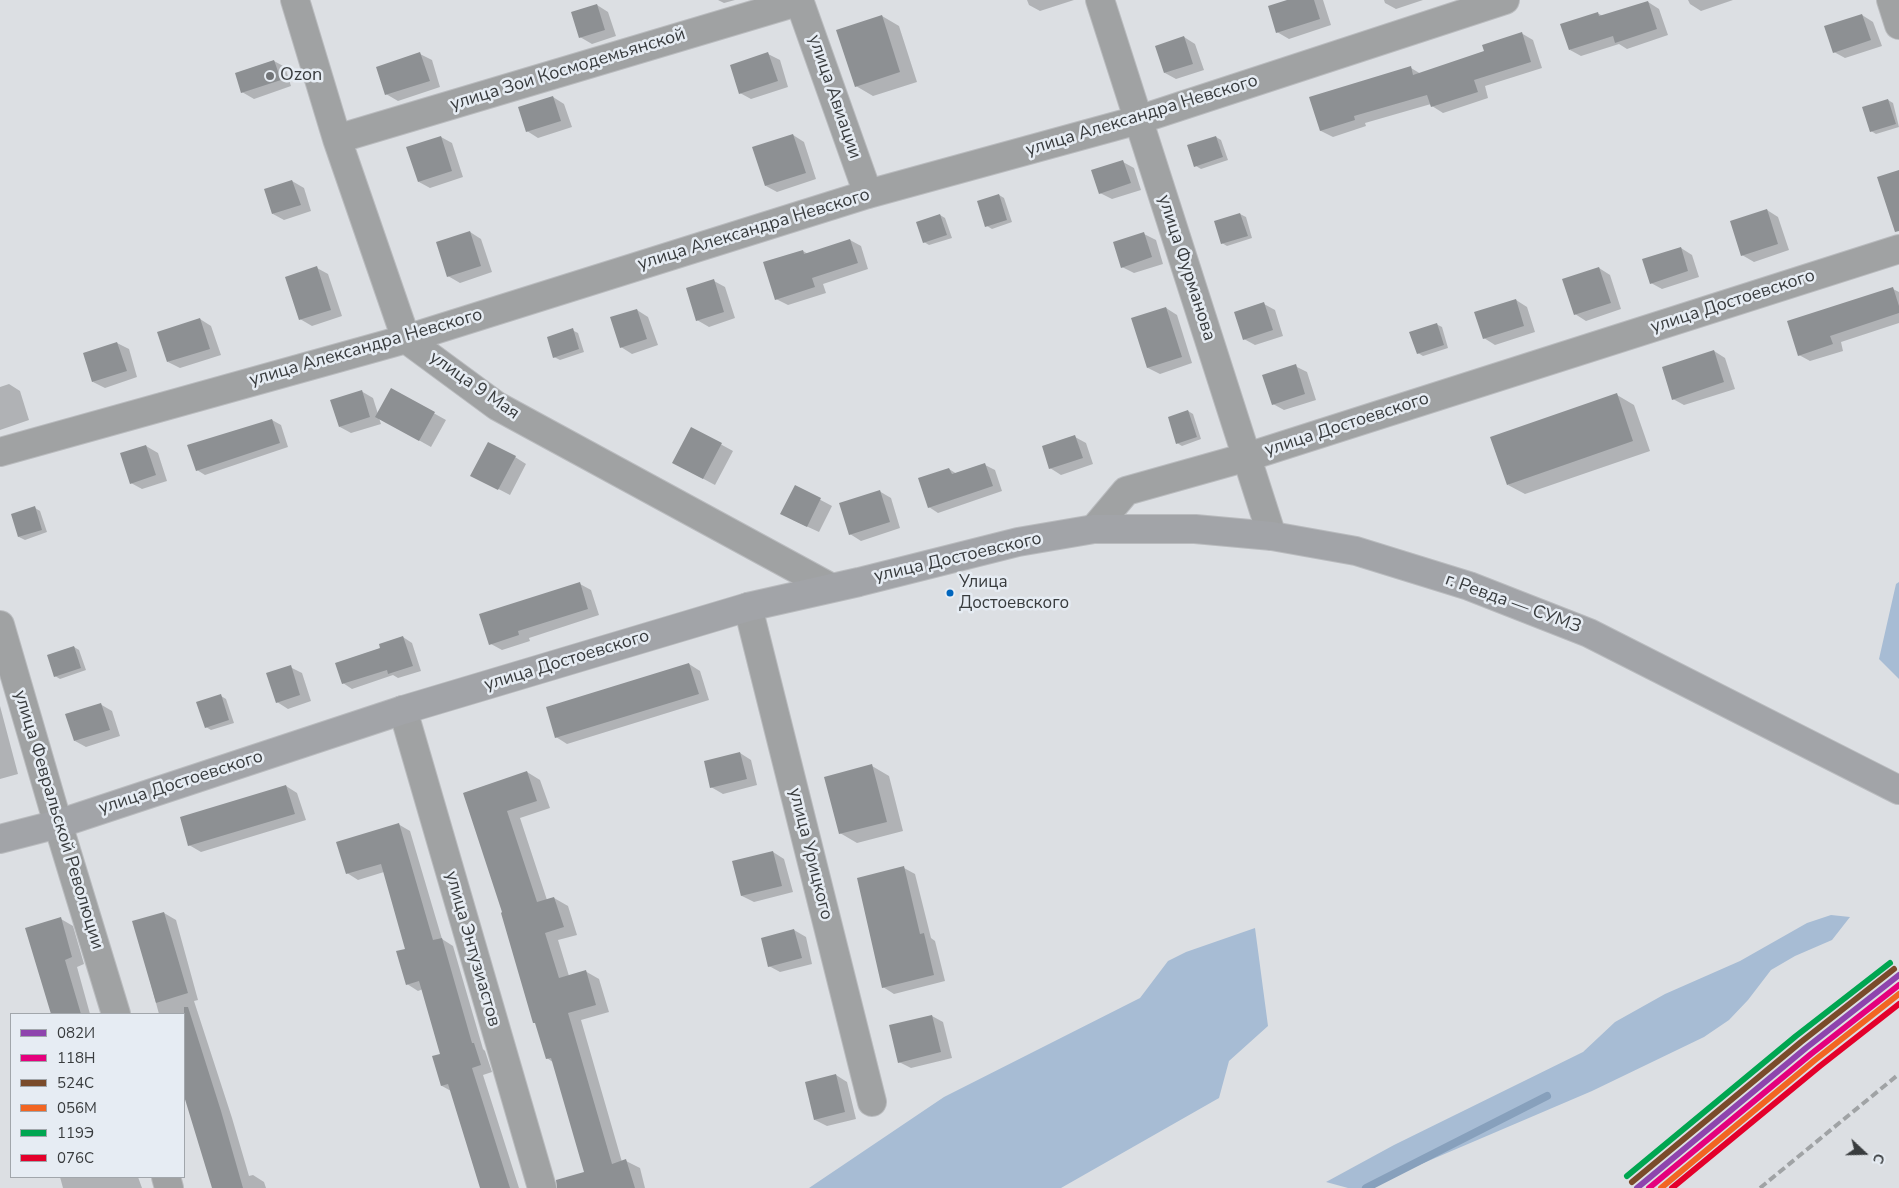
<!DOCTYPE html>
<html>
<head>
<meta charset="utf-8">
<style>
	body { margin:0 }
	#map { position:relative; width:1899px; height:1188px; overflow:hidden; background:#dcdfe3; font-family:"Nunito Sans",sans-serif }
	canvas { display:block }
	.legend { position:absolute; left:10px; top:1013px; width:175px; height:165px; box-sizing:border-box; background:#e6ecf3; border:1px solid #a1a6ab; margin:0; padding:6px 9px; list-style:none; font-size:15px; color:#393c3e }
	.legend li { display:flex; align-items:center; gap:10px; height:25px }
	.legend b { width:25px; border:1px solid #a1a6ab }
	.north { position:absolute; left:1839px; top:1128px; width:50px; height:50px; -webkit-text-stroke:4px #e6ecf3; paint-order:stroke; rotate:111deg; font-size:14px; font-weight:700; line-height:20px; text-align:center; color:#393c3e }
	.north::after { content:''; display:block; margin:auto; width:18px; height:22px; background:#393c3e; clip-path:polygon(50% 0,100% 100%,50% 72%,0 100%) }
</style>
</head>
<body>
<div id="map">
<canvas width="1899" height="1188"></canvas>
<ul class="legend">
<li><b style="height:6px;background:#8e44ad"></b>082И</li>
<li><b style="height:6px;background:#e5007d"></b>118Н</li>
<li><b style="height:6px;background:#7a4b2a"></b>524С</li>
<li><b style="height:6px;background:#f26522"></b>056М</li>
<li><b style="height:6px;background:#00a651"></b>119Э</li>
<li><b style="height:6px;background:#e4002b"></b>076С</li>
</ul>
<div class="north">С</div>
</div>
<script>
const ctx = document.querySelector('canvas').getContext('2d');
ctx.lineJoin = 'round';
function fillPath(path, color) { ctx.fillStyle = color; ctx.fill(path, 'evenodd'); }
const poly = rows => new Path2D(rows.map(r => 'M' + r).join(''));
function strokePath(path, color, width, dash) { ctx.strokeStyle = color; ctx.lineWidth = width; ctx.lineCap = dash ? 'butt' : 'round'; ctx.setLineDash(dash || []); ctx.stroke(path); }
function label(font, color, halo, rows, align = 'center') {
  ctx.font = font + ' "Nunito Sans",sans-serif'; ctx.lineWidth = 5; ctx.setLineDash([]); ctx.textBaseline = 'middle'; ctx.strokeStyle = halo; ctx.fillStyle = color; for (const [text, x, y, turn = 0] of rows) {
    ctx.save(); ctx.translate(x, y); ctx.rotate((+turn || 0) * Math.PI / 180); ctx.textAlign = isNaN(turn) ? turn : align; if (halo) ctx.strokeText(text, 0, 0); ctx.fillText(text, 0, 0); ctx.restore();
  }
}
fillPath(poly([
	[1899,582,1899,679,1879,659,1896,584],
	[1831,915,1850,917,1832,940,1795,956,1771,970,1748,1000,1729,1020,1704,1037,1592,1091,1365,1188,1348,1188,1326,1182,1394,1145,1583,1052,1615,1022,1665,994,1740,961,1807,923],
	[1255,928,1268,1026,1229,1061,1219,1098,1061,1188,809,1188,944,1097,1140,998,1168,961,1186,952]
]), '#a7bcd4');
fillPath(poly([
	[718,0,735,0,724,3],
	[1027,0,1074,0,1040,11,1029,5],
	[1291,0,1323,0,1331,25,1289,39,1277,32],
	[1384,0,1423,0,1396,9,1385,3],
	[1688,0,1733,0,1701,11,1690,4],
	[1648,2,1659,9,1668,35,1627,49,1619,44,1581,56,1570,50,1597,13,1603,16],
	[597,5,608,12,616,36,592,44,580,37],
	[1862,15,1873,22,1882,46,1845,58,1834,52],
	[882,16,899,26,917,82,873,96,856,86],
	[1521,33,1533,40,1542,68,1485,86,1488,98,1443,113,1432,106,1431,104,1365,123,1366,126,1333,137,1321,131,1311,98,1411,68,1421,74,1486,52],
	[1184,37,1195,44,1204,70,1176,79,1165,73],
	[420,54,432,60,440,87,398,101,386,94],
	[768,54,780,60,788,87,751,99,740,93],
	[274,61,285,67,291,86,254,99,242,92],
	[553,97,564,104,572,127,538,138,527,131],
	[1888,100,1893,103,1899,127,1876,134,1871,131],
	[793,135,804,142,816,179,777,192,766,186],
	[441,137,452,143,463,177,430,188,419,182],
	[1216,137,1221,140,1228,160,1201,169,1196,166],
	[1123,162,1134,168,1141,190,1112,199,1100,193],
	[292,181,304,188,311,211,284,220,273,214],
	[999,195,1004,198,1012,222,992,229,987,226],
	[1767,210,1778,217,1789,250,1754,262,1742,255],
	[1240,214,1246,217,1252,238,1227,246,1222,243],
	[940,215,945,218,952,238,929,245,924,242],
	[470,232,481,239,492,272,460,283,448,276],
	[1144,234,1156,240,1163,264,1134,273,1122,267],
	[850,240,861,246,868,269,823,284,826,293,788,305,776,299,803,251,808,254],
	[1681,248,1692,255,1699,277,1662,289,1651,283],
	[317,268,328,274,342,316,312,326,300,319],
	[1599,268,1610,275,1621,309,1586,321,1575,314],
	[714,281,725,287,735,318,709,327,697,320],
	[1893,289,1899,292,1899,323,1841,342,1843,351,1810,361,1799,355],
	[1516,300,1527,307,1535,332,1495,345,1484,338],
	[1264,304,1275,310,1283,336,1255,345,1244,339],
	[1166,308,1177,315,1192,363,1160,374,1148,368],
	[637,310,648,317,658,345,632,354,621,347],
	[200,319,211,326,221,355,180,368,168,362],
	[1436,324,1442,327,1448,348,1423,356,1418,353],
	[572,330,578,333,584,352,560,360,554,357],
	[117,343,129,349,137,377,105,388,93,382],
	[1714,351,1725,358,1735,389,1684,405,1673,399],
	[1295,366,1307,372,1316,400,1284,410,1273,404],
	[9,384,20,391,29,420,0,430,0,387],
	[392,390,446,420,431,447,379,418,381,424,351,433,340,427,361,391,373,398,378,414],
	[1617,395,1634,405,1650,451,1525,494,1508,485],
	[1188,411,1193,414,1201,439,1182,446,1177,443],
	[272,420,281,425,288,447,205,475,197,470],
	[691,428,733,451,715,485,685,469],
	[1075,437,1086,443,1093,464,1061,475,1050,468],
	[146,446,158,453,167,481,142,489,131,483],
	[515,457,526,464,510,495,483,481],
	[985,465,995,470,1002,491,938,513,929,507,949,469,957,474],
	[796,487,832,506,819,532,793,520],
	[879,491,891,498,900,528,861,541,850,534],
	[35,508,40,511,47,532,25,540,19,537],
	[580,584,591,590,599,615,529,638,530,641,502,650,491,644],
	[403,637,412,643,421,671,398,678,393,675,352,689,343,683,381,649],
	[74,647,79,650,86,670,60,679,55,676],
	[689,664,700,671,709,700,567,744,556,737],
	[290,667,302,673,311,701,288,709,277,702],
	[221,696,226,699,234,723,211,730,206,727],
	[100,704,112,711,120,736,86,747,75,741],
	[0,706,18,774,0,779],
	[740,753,751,760,757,785,723,794,711,787],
	[872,766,889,776,903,831,857,843,840,833],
	[527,772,540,780,550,808,520,818,547,900,554,898,568,906,577,935,558,940,569,976,585,971,599,979,609,1012,581,1020,622,1162,626,1161,640,1168,645,1188,588,1188,586,1173,554,1063,547,1058,504,913,464,793],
	[286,786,297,793,306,820,201,852,189,845],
	[398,824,410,831,442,939,453,946,483,1049,485,1051,492,1072,483,1075,519,1188,481,1188,451,1091,442,1086,442,1054,423,989,418,991,407,984,407,949,384,872,358,880,347,873],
	[773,852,784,859,793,892,754,902,742,896,734,862],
	[904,868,915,874,931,938,935,941,945,981,894,994,883,987],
	[164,913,176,920,198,1000,194,1001,232,1118,249,1176,253,1175,264,1182,266,1188,213,1188,184,1091,184,1014,159,1014,134,922],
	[61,919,73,926,84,964,77,967,90,1014,52,1014,27,929],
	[794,930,806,937,812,964,780,972,769,966],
	[932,1016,943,1022,952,1058,911,1068,899,1062],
	[836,1075,847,1082,856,1119,827,1126,815,1120],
	[60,1177,138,1177,142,1188,63,1188]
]), '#0003');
strokePath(poly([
	[1366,1188,1547,1096]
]), '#87a0bc', 8);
fillPath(poly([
	[1287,0,1314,0,1320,19,1276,33,1268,6],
	[1648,1,1657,29,1615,43,1613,36,1569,50,1560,24,1598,12,1599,16],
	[597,4,605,30,579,38,571,12],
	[1862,14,1871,40,1833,53,1824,26],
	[882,15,900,72,855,87,836,30],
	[1522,32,1531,62,1474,80,1478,92,1431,107,1427,95,1354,116,1355,120,1320,131,1309,97,1411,66,1413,75,1484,51,1482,45],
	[1184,36,1193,64,1164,73,1155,46],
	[420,52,430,81,385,95,376,67],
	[768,52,778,81,739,94,730,65],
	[274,60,281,80,241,93,235,73],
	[553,96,561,121,526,132,518,107],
	[1888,99,1896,124,1870,132,1862,107],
	[793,134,806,173,765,186,752,147],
	[441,136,452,171,418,182,406,147],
	[1216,136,1223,157,1194,167,1187,145],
	[1123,160,1131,183,1099,194,1091,170],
	[1899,170,1899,231,1895,232,1877,177],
	[292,180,301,205,272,214,264,189],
	[999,194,1007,220,985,227,977,201],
	[1767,209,1778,244,1741,256,1730,221],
	[1240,213,1248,236,1221,244,1214,221],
	[940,214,947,235,923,243,916,222],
	[470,231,481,266,447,277,436,242],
	[1144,232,1152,257,1121,268,1113,242],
	[850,239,858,263,812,278,815,287,775,300,763,262,803,250,804,254],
	[1681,247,1688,271,1650,284,1642,259],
	[317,266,331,310,299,320,285,277],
	[1599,267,1611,303,1574,315,1562,279],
	[714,279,724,312,696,321,686,288],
	[1893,287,1899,306,1899,313,1830,336,1833,344,1798,356,1787,321],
	[1516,299,1524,326,1483,339,1474,312],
	[1264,302,1273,330,1243,340,1234,312],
	[1166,307,1182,357,1147,368,1131,318],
	[637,309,647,339,620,348,610,317],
	[200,318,210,349,167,362,157,332],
	[1437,323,1444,345,1417,354,1409,332],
	[573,328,579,349,553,358,547,337],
	[117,342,127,371,92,382,83,353],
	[1714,350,1724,382,1672,400,1662,367],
	[1296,364,1305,394,1272,405,1262,375],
	[391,388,435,412,419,441,375,417],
	[362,390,370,417,339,427,330,400],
	[1617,393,1633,441,1507,485,1490,437],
	[1188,410,1197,437,1176,444,1168,417],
	[272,419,280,443,196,471,187,445],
	[691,427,722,443,703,479,672,463],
	[1075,435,1083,458,1049,469,1042,446],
	[488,442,516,456,498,490,470,476],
	[146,445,156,475,130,484,120,453],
	[985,463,993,486,928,508,918,478,949,468,952,474],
	[795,485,821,498,807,527,780,514],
	[880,490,890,522,849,535,839,503],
	[35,506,42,530,18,537,11,514],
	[580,582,588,609,518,631,519,635,489,645,479,614],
	[403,636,413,666,388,674,387,670,342,684,335,663,380,648,379,644],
	[74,646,81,668,54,677,47,655],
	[689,663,699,694,555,738,546,707],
	[291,665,300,695,276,703,266,673],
	[221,694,229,720,205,728,196,702],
	[101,703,110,730,74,741,65,714],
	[740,752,747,779,710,788,704,761],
	[872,764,887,822,839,834,824,777],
	[527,771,537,801,507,811,537,902,554,897,564,927,545,933,559,978,586,970,596,1005,568,1013,612,1164,626,1159,635,1188,557,1188,556,1180,584,1172,551,1058,546,1059,535,1023,533,1023,501,913,502,912,463,793],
	[286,785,295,814,188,846,180,817],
	[399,823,433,940,442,938,472,1043,474,1043,481,1065,472,1068,510,1188,480,1188,448,1084,441,1086,432,1056,440,1054,419,981,406,985,396,951,405,949,381,864,346,874,336,842],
	[773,851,782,886,741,896,732,861],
	[904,866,920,934,924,933,934,975,882,988,857,878],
	[164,912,188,993,156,1003,132,921],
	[61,917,72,957,65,960,81,1014,51,1014,25,928],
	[794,929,802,958,768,967,761,938],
	[184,1007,188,1007,221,1111,243,1188,212,1188,184,1096],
	[932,1015,941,1052,898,1063,889,1025],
	[836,1074,845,1112,814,1120,805,1082]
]), '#8d9093');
const street = poly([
	[295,0,337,139,406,339,497,406,830,587],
	[799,0,868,194],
	[1100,0,1272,536],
	[1891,0,1899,25],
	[337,139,800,1],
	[0,452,406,339,868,194,1138,120,1505,0],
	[1094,529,1126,491,1247,457,1899,249],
	[748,607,872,1102],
	[0,625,58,824,116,1014],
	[403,710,542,1188],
	[166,1177,169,1188]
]);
const primary = poly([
	[0,839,58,824,403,710,748,607,859,582,1018,542,1094,529,1195,529,1272,536,1356,551,1469,586,1589,633,1899,790]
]);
strokePath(street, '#b9bbbe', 30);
strokePath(primary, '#b9bbbe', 30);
strokePath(street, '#a0a2a3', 28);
strokePath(primary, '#a2a4a8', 28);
strokePath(poly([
	[1760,1188,1899,1074]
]), '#a0a3a5', 4, [8, 4]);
strokePath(poly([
	[1637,1188,1806,1048,1899,975]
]), '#8e44ad', 6);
strokePath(poly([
	[1649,1188,1811,1054,1899,985]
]), '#e5007d', 6);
strokePath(poly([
	[1632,1182,1801,1042,1894,969]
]), '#7a4b2a', 6);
strokePath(poly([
	[1661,1188,1815,1060,1899,994]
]), '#f26522', 6);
strokePath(poly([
	[1627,1176,1796,1036,1890,963]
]), '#00a651', 6);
strokePath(poly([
	[1672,1188,1820,1066,1899,1004]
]), '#e4002b', 6);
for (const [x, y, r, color] of [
	[270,76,5,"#727578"],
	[950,593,4.5,"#0065bd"]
]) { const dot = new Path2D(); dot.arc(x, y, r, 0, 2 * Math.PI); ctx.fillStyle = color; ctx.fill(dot); strokePath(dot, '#e6ecf3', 2); }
label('17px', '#393c3e', '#e6ecf3', [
	["Улица",959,583],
	["Достоевского",959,604]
], 'left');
label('18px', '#393c3e', '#e6ecf3', [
	["улица Зои Космодемьянской",568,70,-17],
	["улица Авиации",834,97,71],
	["улица Александра Невского",1142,116,-17],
	["улица Александра Невского",754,230,-17],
	["улица Фурманова",1186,268,72],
	["улица Достоевского",1733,302,-18],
	["улица Александра Невского",366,348,-16],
	["улица 9 Мая",474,386,35],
	["улица Достоевского",1347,425,-18],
	["улица Достоевского",958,558,-13],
	["г. Ревда — СУМЗ",1513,604,20],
	["улица Достоевского",567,661,-17],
	["улица Достоевского",181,783,-18],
	["улица Февральской Революции",58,820,73],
	["улица Урицкого",810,854,76],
	["улица Энтузиастов",472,949,74]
]);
label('18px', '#393c3e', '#e6ecf3', [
	["Ozon",280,76]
], 'left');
</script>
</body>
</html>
